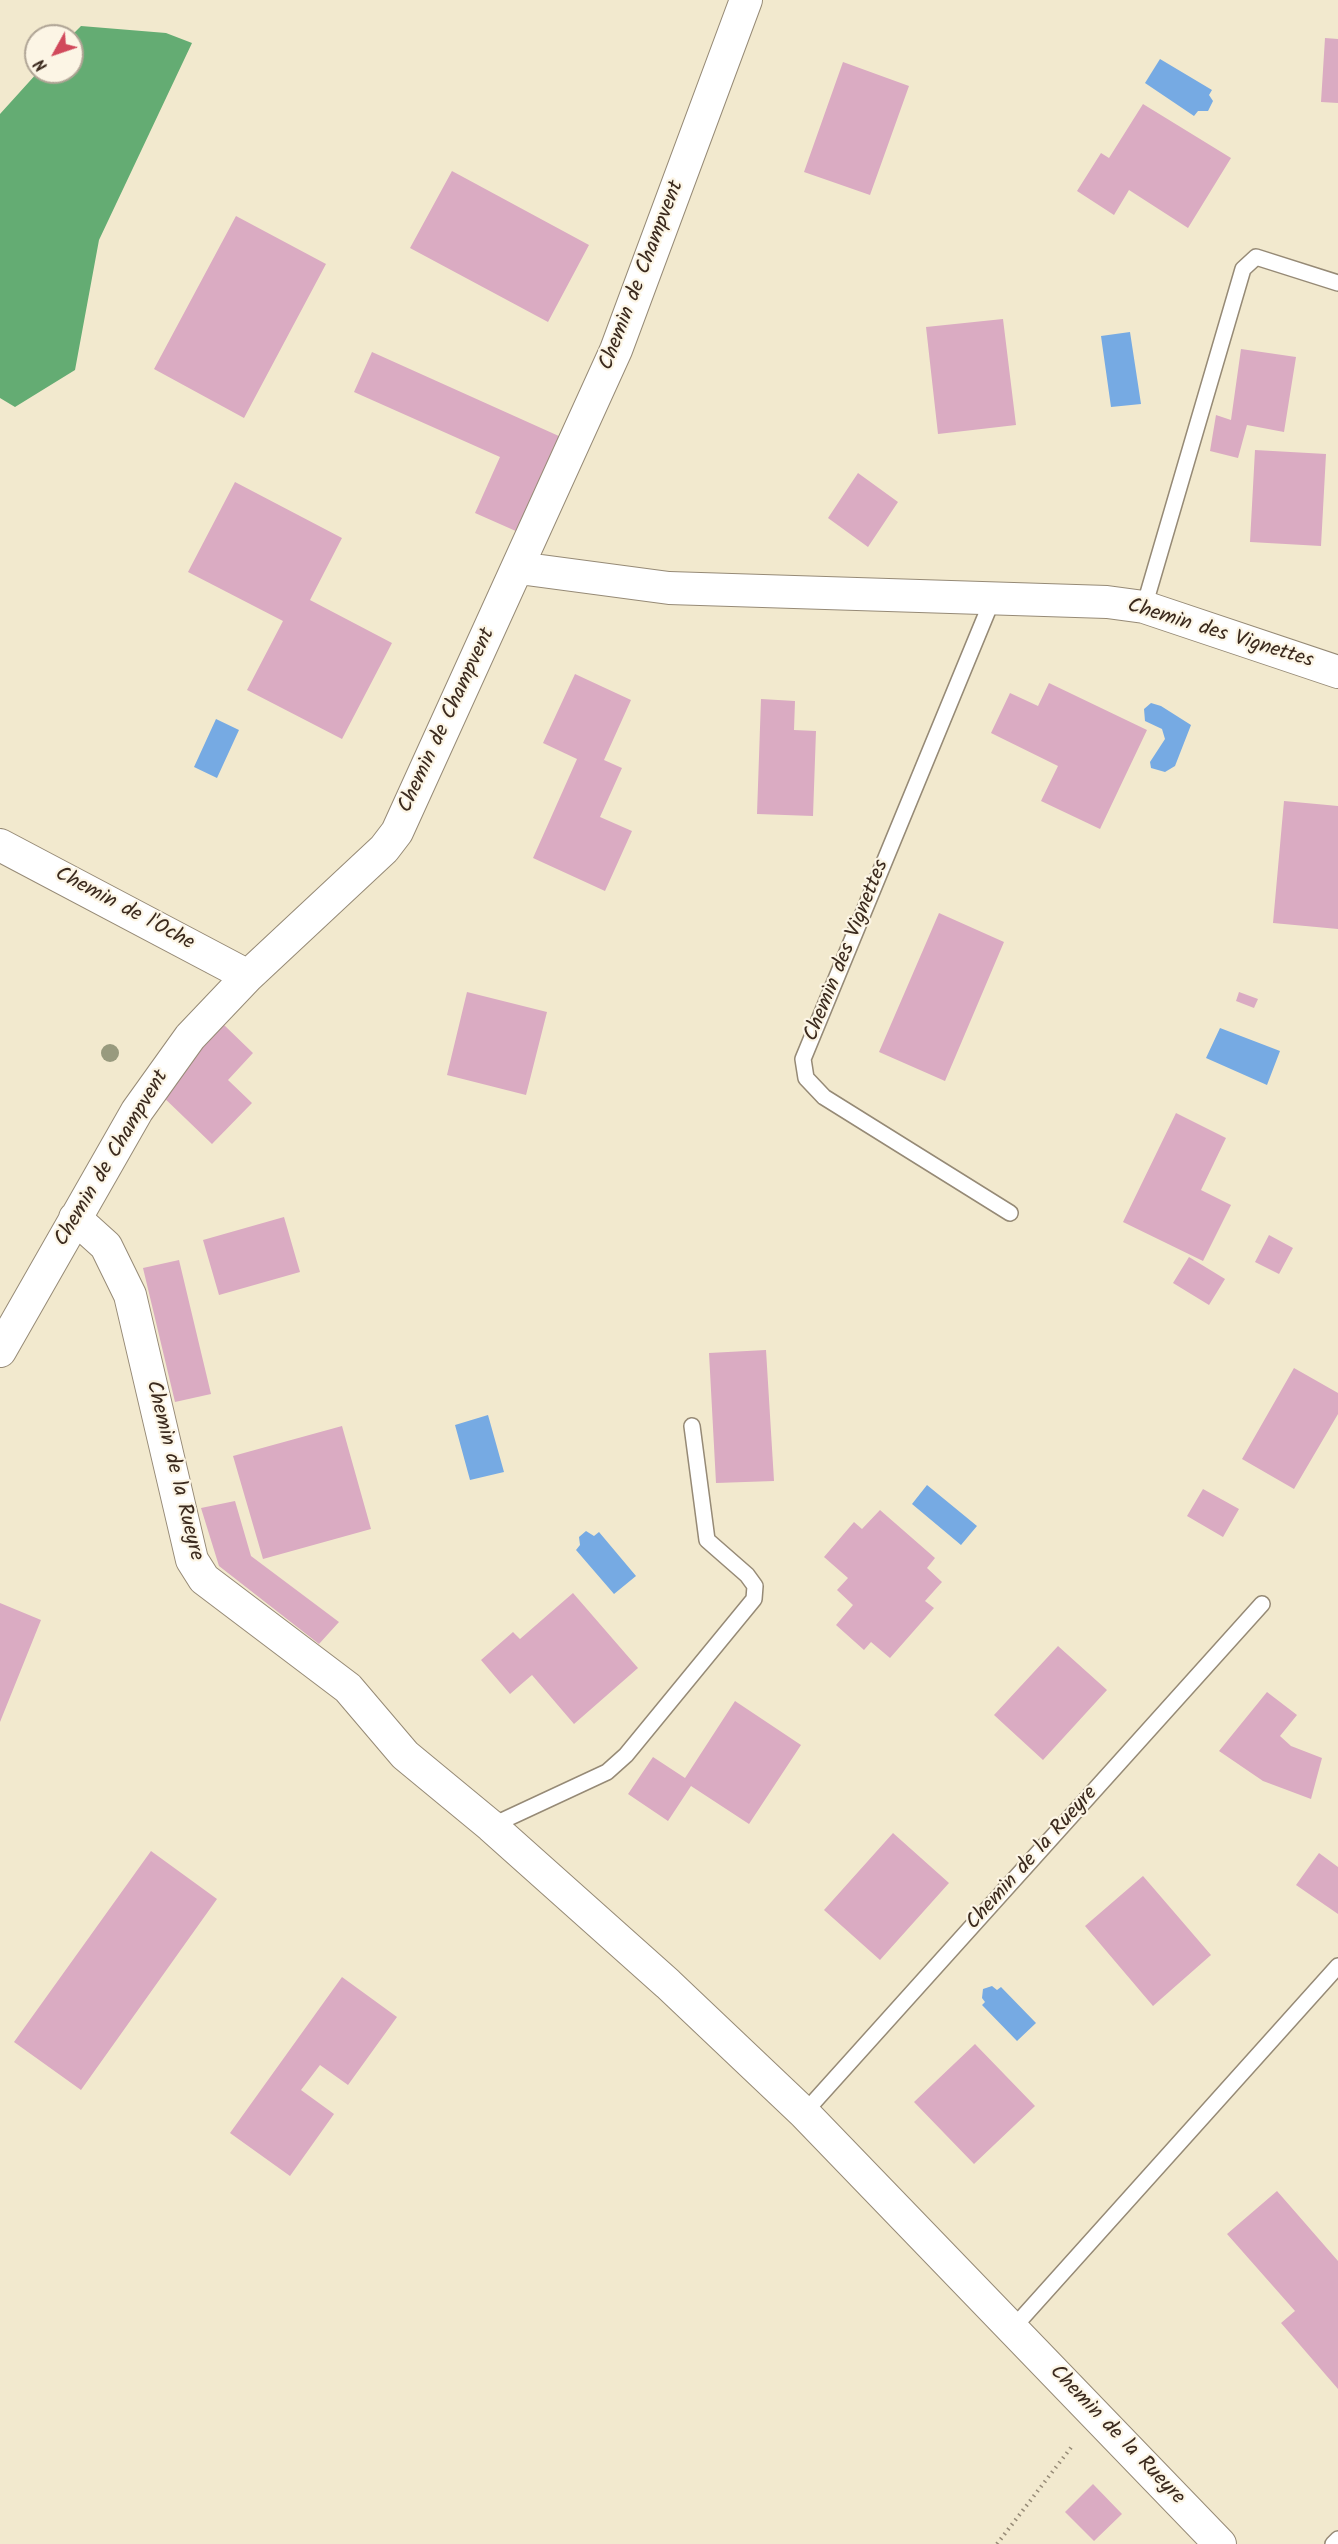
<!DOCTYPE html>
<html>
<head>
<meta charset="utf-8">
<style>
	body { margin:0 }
	#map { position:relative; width:1338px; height:2544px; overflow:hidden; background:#f2e9ce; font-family:Kalam,sans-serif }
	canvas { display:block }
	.north { position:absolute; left:24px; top:24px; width:60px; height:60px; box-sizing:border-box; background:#fcf5e5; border:2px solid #afa495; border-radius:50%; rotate:230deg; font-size:16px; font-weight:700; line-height:24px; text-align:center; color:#3b2a1e }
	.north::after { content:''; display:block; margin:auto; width:21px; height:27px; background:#d1495b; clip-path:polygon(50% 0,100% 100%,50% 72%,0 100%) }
</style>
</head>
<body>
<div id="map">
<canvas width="1338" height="2544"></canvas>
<div class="north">N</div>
</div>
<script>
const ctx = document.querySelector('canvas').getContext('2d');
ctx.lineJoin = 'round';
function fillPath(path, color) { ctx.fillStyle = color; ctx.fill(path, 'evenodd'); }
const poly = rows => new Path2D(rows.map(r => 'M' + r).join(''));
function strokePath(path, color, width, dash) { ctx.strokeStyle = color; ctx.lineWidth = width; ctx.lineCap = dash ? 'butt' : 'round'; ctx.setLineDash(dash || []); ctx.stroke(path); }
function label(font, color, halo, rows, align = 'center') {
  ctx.font = font + ' Kalam,sans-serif'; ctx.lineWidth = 4.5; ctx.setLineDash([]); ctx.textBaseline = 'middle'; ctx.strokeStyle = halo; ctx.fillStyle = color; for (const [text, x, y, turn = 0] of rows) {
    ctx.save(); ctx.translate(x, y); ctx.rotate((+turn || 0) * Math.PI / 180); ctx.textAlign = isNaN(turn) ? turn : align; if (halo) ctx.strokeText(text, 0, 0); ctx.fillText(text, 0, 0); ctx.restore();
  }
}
fillPath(poly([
	[81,26,166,33,192,43,99,240,75,370,15,407,0,398,0,114,38,72,72,72,71,36]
]), '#64ac73');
fillPath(poly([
	[1160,59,1212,90,1209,95,1213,101,1208,111,1198,111,1194,116,1145,83],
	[1130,332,1141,404,1111,407,1101,336],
	[1151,703,1161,706,1191,725,1175,766,1165,772,1151,768,1150,762,1165,739,1162,729,1145,721,1144,709],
	[216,719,239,730,217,778,194,767],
	[1220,1028,1280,1051,1267,1085,1206,1058],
	[488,1415,504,1472,470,1480,455,1425],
	[927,1485,977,1526,961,1545,912,1504],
	[586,1531,594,1536,599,1532,636,1576,614,1594,576,1550,580,1545,579,1537],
	[992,1986,997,1990,1001,1987,1036,2023,1017,2041,982,2005,985,2002,982,1998,983,1989]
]), '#76aae3');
fillPath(poly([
	[1325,38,1338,39,1338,103,1321,102],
	[843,62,909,86,870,195,804,172],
	[1143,104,1231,158,1188,228,1129,190,1114,215,1077,191,1101,153,1109,158],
	[452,171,589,245,548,322,410,248],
	[236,216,326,264,244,418,154,369],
	[1003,319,1016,425,938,434,926,327],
	[1241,349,1296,357,1284,432,1247,425,1238,458,1210,451,1216,415,1231,420],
	[372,352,561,437,518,532,475,513,500,457,354,392],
	[1255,450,1326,454,1321,546,1250,542],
	[858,473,898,502,868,547,828,518],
	[235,482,342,538,310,600,392,643,342,739,247,690,283,621,188,572],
	[575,674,631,700,604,760,622,768,600,817,632,831,605,891,533,858,577,759,543,743],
	[1049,683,1147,730,1100,829,1041,801,1058,766,991,733,1010,693,1038,706],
	[761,699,795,701,794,730,816,731,813,816,757,814],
	[1284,801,1338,806,1338,929,1273,923],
	[939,913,1004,942,945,1081,879,1052],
	[467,992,547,1012,526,1095,447,1075],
	[1239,992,1258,999,1254,1008,1236,1001],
	[224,1025,253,1053,228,1080,252,1103,212,1144,159,1093],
	[1176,1113,1226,1138,1201,1190,1231,1205,1203,1261,1123,1222],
	[284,1217,300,1272,219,1295,203,1240],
	[1269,1235,1293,1248,1279,1274,1255,1262],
	[1189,1257,1225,1279,1209,1305,1173,1283],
	[179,1260,211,1394,175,1402,143,1268],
	[766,1350,774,1481,716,1483,709,1353],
	[1294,1368,1338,1393,1338,1414,1294,1489,1242,1459],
	[342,1426,371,1529,263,1559,233,1456],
	[1203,1489,1239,1509,1223,1537,1187,1516],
	[235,1501,251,1556,339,1622,319,1644,219,1566,201,1508],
	[880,1510,935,1558,927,1568,942,1582,925,1601,934,1608,890,1658,871,1642,864,1650,836,1625,853,1605,837,1590,848,1578,824,1557,854,1522,862,1529],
	[573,1593,638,1668,574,1724,532,1675,510,1694,481,1660,513,1632,520,1639],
	[0,1603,41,1620,0,1722],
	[1058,1646,1107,1690,1043,1760,994,1715],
	[1267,1692,1297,1715,1280,1736,1291,1746,1322,1758,1311,1799,1263,1781,1219,1751],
	[735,1701,801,1745,749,1824,691,1786,668,1821,628,1794,653,1757,685,1778],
	[893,1833,949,1883,880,1960,824,1910],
	[151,1851,217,1899,81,2090,14,2042],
	[1319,1853,1338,1867,1338,1914,1296,1885],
	[1143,1876,1211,1955,1153,2006,1085,1926],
	[342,1977,397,2017,348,2085,320,2065,301,2090,334,2114,290,2176,230,2133],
	[975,2044,1035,2106,974,2164,914,2102],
	[1277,2191,1338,2261,1338,2389,1281,2323,1295,2311,1227,2234],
	[1093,2484,1122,2514,1094,2541,1065,2512]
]), '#daabc2');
const lane = poly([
	[993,598,803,1059,806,1078,824,1097,1010,1213],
	[1144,607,1243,269,1256,257,1338,283],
	[491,1826,607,1772,626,1755,754,1599,755,1586,747,1575,707,1540,692,1426],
	[804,2113,1262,1604],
	[1013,2328,1338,1966],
	[1333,2544,1338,2539]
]);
const street = poly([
	[519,568,669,588,1107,602,1144,607,1338,672],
	[0,845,248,976],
	[75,1218,106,1246,130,1295,192,1560,204,1579,348,1688,405,1755,491,1826,668,1984,804,2113,1220,2544],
	[0,1351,137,1111,190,1037,248,976,384,849,397,832,616,350,746,0]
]);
strokePath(lane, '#968a76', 18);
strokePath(street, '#968a76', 34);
strokePath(poly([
	[997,2544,1073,2445]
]), '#968a76', 4, [1.5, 4.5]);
strokePath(lane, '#fff', 15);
strokePath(street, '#fff', 32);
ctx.fillStyle = '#989a7e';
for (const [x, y] of [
	[110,1053]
]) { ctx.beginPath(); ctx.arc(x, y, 9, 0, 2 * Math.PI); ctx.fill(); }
label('21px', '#3b2a1e', '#fcf5e5', [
	["Chemin de Champvent",643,276,-69],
	["Chemin des Vignettes",1220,635,17],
	["Chemin de Champvent",448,721,-65],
	["Chemin de l'Oche",124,910,28],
	["Chemin des Vignettes",848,951,-68],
	["Chemin de Champvent",113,1159,-59],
	["Chemin de la Rueyre",173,1471,76],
	["Chemin de la Rueyre",1033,1859,-48],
	["Chemin de la Rueyre",1116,2436,46]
]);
</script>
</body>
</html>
